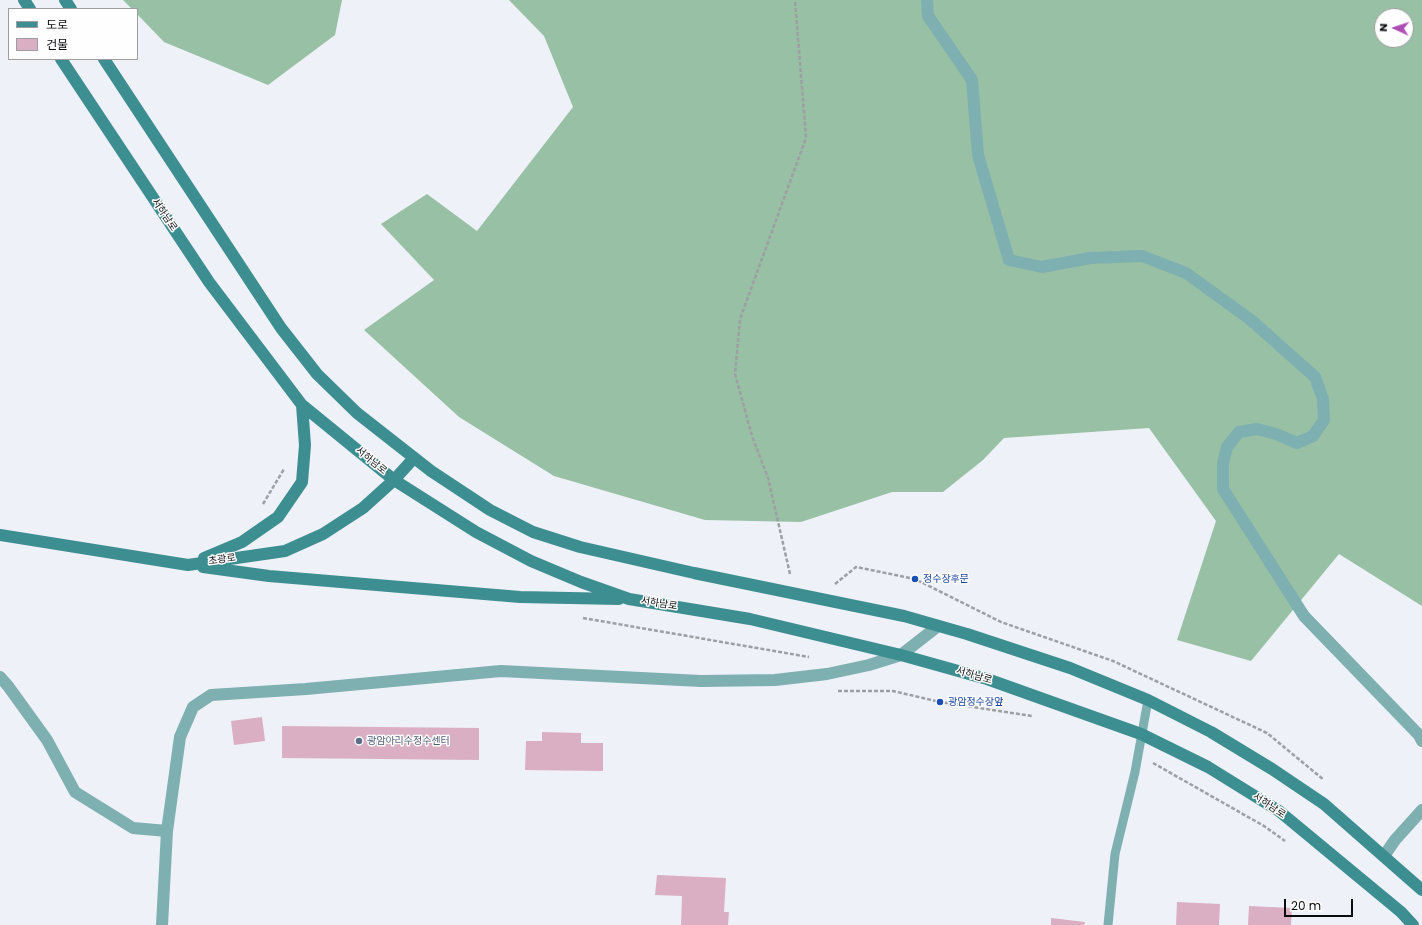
<!DOCTYPE html>
<html>
<head>
<meta charset="utf-8">
<style>
	body { margin:0 }
	#map { position:relative; width:1422px; height:925px; overflow:hidden; background:#eef1f7; font-family:Poppins,"Noto Sans KR",sans-serif }
	canvas { display:block }
	.legend { position:absolute; left:8px; top:8px; width:130px; height:52px; box-sizing:border-box; background:#fefefe; border:1px solid #9d9d9e; margin:0; padding:5px 7px; list-style:none; font-size:12px; color:#0b0c0e }
	.legend li { display:flex; align-items:center; gap:8px; height:20px }
	.legend b { width:20px; border:1px solid #9d9d9e }
	.north { position:absolute; left:1374px; top:8px; width:40px; height:40px; box-sizing:border-box; background:#fefefe; border:1px solid #9d9d9e; border-radius:50%; rotate:273deg; font-size:11px; font-weight:700; line-height:16px; text-align:center; color:#0b0c0e }
	.north::after { content:''; display:block; margin:auto; width:14px; height:18px; background:#ae4fb8; clip-path:polygon(50% 0,100% 100%,50% 72%,0 100%) }
	.scale { position:absolute; left:1284px; top:899px; width:69px; height:18px; box-sizing:border-box; border:2px solid #0b0c0e; border-top:0; padding-left:5px; font-size:12px; line-height:14px; white-space:nowrap; color:#0b0c0e; -webkit-text-stroke:3px #fefefe; paint-order:stroke }
</style>
</head>
<body>
<div id="map">
<canvas width="1422" height="925"></canvas>
<ul class="legend">
<li><b style="height:5px;background:#3c8e91"></b>도로</li>
<li><b style="height:11px;background:#daafc3"></b>건물</li>
</ul>
<div class="north">N</div>
<div class="scale">20 m</div>
</div>
<script>
const ctx = document.querySelector('canvas').getContext('2d');
ctx.lineJoin = 'round';
function fillPath(path, color) { ctx.fillStyle = color; ctx.fill(path, 'evenodd'); }
const poly = rows => new Path2D(rows.map(r => 'M' + r).join(''));
function strokePath(path, color, width, dash) { ctx.strokeStyle = color; ctx.lineWidth = width; ctx.lineCap = dash ? 'butt' : 'round'; ctx.setLineDash(dash || []); ctx.stroke(path); }
function label(font, color, halo, rows, align = 'center') {
  ctx.font = font + ' Poppins,"Noto Sans KR",sans-serif'; ctx.lineWidth = 3; ctx.setLineDash([]); ctx.textBaseline = 'middle'; ctx.strokeStyle = halo; ctx.fillStyle = color; for (const [text, x, y, turn = 0] of rows) {
    ctx.save(); ctx.translate(x, y); ctx.rotate((+turn || 0) * Math.PI / 180); ctx.textAlign = isNaN(turn) ? turn : align; if (halo) ctx.strokeText(text, 0, 0); ctx.fillText(text, 0, 0); ctx.restore();
  }
}
fillPath(poly([
	[123,0,342,0,335,35,268,85,164,42,137,14,137,9,132,9],
	[509,0,1422,0,1422,606,1339,554,1251,661,1177,640,1216,521,1149,428,1004,438,983,460,943,492,892,492,801,522,705,520,554,476,459,417,364,330,434,280,381,224,427,194,477,231,573,107,544,36],
	[1382,16,1406,16,1406,40,1382,40]
]), '#98c0a5');
fillPath(poly([
	[262,717,265,741,234,745,231,721],
	[282,726,479,728,479,760,282,758],
	[542,732,581,733,581,743,603,743,603,771,525,770,526,741,542,741],
	[657,875,726,878,724,912,729,912,728,925,681,925,682,896,655,895],
	[1177,902,1220,904,1219,925,1176,925],
	[1249,906,1292,908,1291,925,1248,925],
	[1051,918,1085,922,1084,925,1051,925]
]), '#daafc3');
strokePath(poly([
	[263,504,284,469],
	[790,574,768,478,752,436,735,374,740,319,806,138,795,0],
	[835,584,856,567,915,579,1001,622,1113,661,1267,733,1324,780],
	[583,618,809,657],
	[838,691,893,691,940,702,1032,716],
	[1153,763,1264,826,1285,841]
]), '#9c9fa3', 2.5, [4, 2]);
strokePath(poly([
	[1108,925,1115,854,1135,772,1148,700]
]), '#7eafb1', 9);
strokePath(poly([
	[927,0,928,16,972,80,978,155,1009,260,1042,267,1090,258,1142,256,1186,273,1251,320,1315,377,1323,399,1324,420,1313,436,1297,443,1276,434,1257,429,1239,432,1227,447,1223,464,1223,489,1304,616,1419,735,1422,741],
	[0,677,8,686,47,740,75,792,133,828,167,831],
	[1384,856,1395,840,1422,810],
	[162,925,167,831,180,737,193,707,211,695,306,689,501,671,701,681,775,680,827,674,869,665,901,655,938,626]
]), '#7eafb1', 12);
strokePath(poly([
	[24,0,30,9],
	[65,0,71,9],
	[61,59,209,282,302,405,394,480,476,532,531,561,581,582,629,599,750,619,901,655,987,679,1141,734,1208,767,1279,811,1401,912,1413,925],
	[104,59,281,328,317,374,357,413,431,471,490,510,533,532,580,547,694,573,904,616,967,634,1070,668,1148,700,1211,732,1272,769,1324,804,1422,890],
	[0,535,188,565,285,551,323,534,363,508,394,480,414,458],
	[204,558,242,542,278,517,302,482,305,445,302,405],
	[203,567,269,576,520,597,619,599]
]), '#3c8e91', 12);
for (const [x, y, r, color] of [
	[915,579,4,"#1a4fb4"],
	[940,702,4,"#1a4fb4"],
	[359,741,4,"#5c6f8a"]
]) { const dot = new Path2D(); dot.arc(x, y, r, 0, 2 * Math.PI); ctx.fillStyle = color; ctx.fill(dot); strokePath(dot, '#fefefe', 1.5); }
label('10px', '#0b0c0e', '#fefefe', [
	["서하남로",164,215,56],
	["서하남로",371,461,39],
	["초광로",222,560,-8],
	["서하남로",659,604,9],
	["서하남로",974,676,16],
	["서하남로",1269,806,34]
]);
label('10px', '#164399', '#fefefe', [
	["정수장후문",923,579],
	["광암정수장앞",948,702]
], 'left');
label('10px', '#4e5e75', '#fefefe', [
	["광암아리수정수센터",367,741]
], 'left');
</script>
</body>
</html>
